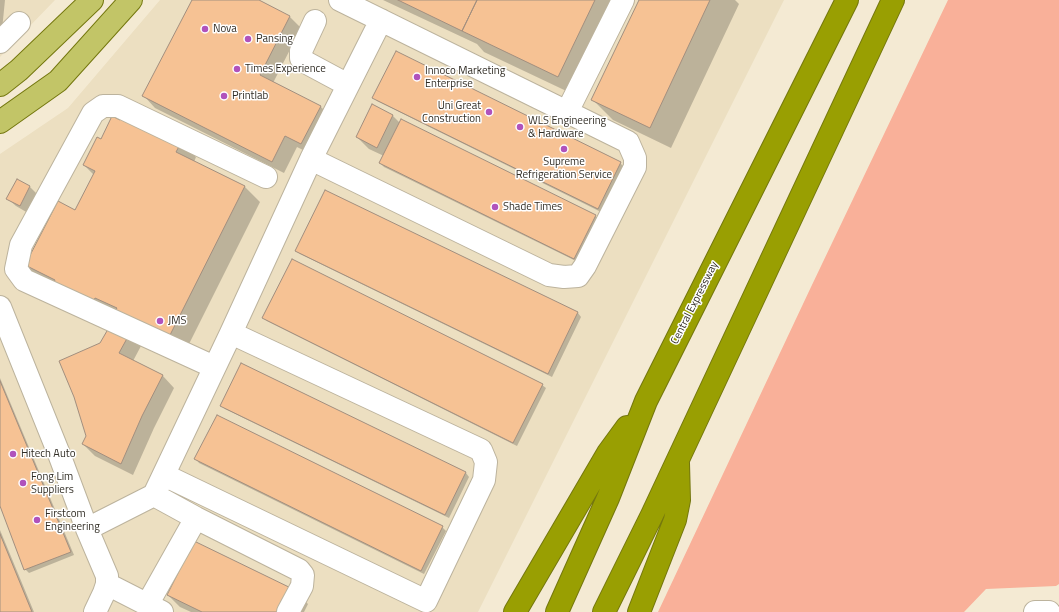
<!DOCTYPE html>
<html>
<head>
<meta charset="utf-8">
<style>
	body { margin:0 }
	canvas { display:block; background:#f4ead3 }
</style>
</head>
<body>
<canvas width="1059" height="612"></canvas>
<script>
const ctx = document.querySelector('canvas').getContext('2d');
ctx.lineJoin = 'round';
function fillPath(path, color) { ctx.fillStyle = color; ctx.fill(path, 'evenodd'); }
const poly = rows => new Path2D(rows.map(r => 'M' + r).join(''));
function strokePath(path, color, width, dash) { ctx.strokeStyle = color; ctx.lineWidth = width; ctx.lineCap = dash ? 'butt' : 'round'; ctx.setLineDash(dash || []); ctx.stroke(path); }
function label(font, color, halo, rows, align = 'center') {
  ctx.font = font + ' "Titillium Web",sans-serif'; ctx.lineWidth = 3; ctx.setLineDash([]); ctx.textBaseline = 'middle'; ctx.strokeStyle = halo; ctx.fillStyle = color; for (const [text, x, y, turn = 0] of rows) {
    ctx.save(); ctx.translate(x, y); ctx.rotate((+turn || 0) * Math.PI / 180); ctx.textAlign = isNaN(turn) ? turn : align; if (halo) ctx.strokeText(text, 0, 0); ctx.fillText(text, 0, 0); ctx.restore();
  }
}
fillPath(poly([
	[0,0,55,0,0,57],
	[160,0,784,0,478,612,0,612,0,154,68,108]
]), '#ecdfc1');
fillPath(poly([
	[948,0,1059,0,1059,584,1056,586,986,589,964,612,658,612,811,287]
]), '#f9b099');
fillPath(poly([
	[0,0,5,0,2,30,0,30],
	[193,0,256,0,290,17,301,28,273,83,320,106,332,118,313,155,297,147,284,173,155,108,144,96],
	[383,0,626,0,579,97,484,52,477,44],
	[640,0,735,0,739,4,671,148,613,120,593,100],
	[374,97,620,163,624,167,601,212,377,101],
	[393,116,400,123,595,216,599,219,578,262,384,167,380,163,384,156,369,149,357,137],
	[120,121,181,142,196,157,194,162,245,187,260,202,183,356,42,280,26,265,76,211,94,175,84,165,101,140],
	[17,180,30,187,38,195,28,213,16,206,8,199],
	[326,191,578,313,581,317,552,377,300,254,296,251],
	[263,318,542,385,546,388,517,446,267,321],
	[129,334,141,346,133,361,163,376,174,388,154,428,133,475,95,456,83,444,87,436,75,396],
	[242,364,466,473,469,477,449,518,225,409,222,406],
	[0,378,74,555,29,573,25,569,0,503],
	[217,416,442,527,446,531,424,574,199,463,196,459],
	[0,530,34,612,0,612],
	[296,592,308,604,304,612,191,612,180,607,168,595]
]), '#0003');
const building = poly([
	[192,0,259,0,290,16,260,75,321,106,301,144,285,136,272,162,142,96,192,0],
	[398,0,477,0,462,31,398,0],
	[477,0,595,0,558,77,462,31,477,0],
	[639,0,710,0,650,128,591,100,639,0],
	[396,51,621,162,598,209,372,98,396,51],
	[372,104,393,115,377,148,356,137,372,104],
	[123,112,182,141,176,152,245,186,167,341,113,314,117,308,95,298,91,306,52,287,55,280,25,265,58,201,75,210,95,171,83,165,97,137,101,139,112,116,120,120,123,112],
	[401,119,596,215,574,259,379,163,401,119],
	[17,179,30,186,20,206,6,199,17,179],
	[325,190,578,312,548,374,295,251,325,190],
	[292,259,543,384,513,443,262,318,292,259],
	[111,324,130,333,119,353,163,375,142,416,121,464,82,444,86,436,74,397,59,361,100,343,111,324],
	[241,363,466,472,445,515,220,406,241,363],
	[0,381,71,552,24,570,0,506,0,381],
	[217,415,443,526,421,571,194,459,217,415],
	[0,534,32,612,0,612,0,534],
	[194,541,297,591,286,612,202,612,167,595,194,541]
]);
fillPath(building, '#f6c294');
strokePath(building, '#a28f7f', 1);
const minor = poly([
	[315,21,301,51,301,58,307,63,348,85],
	[0,42,19,23],
	[567,112,623,0],
	[311,159,549,275,564,277,578,276,585,266,635,167,635,158,628,142,340,0],
	[0,307,59,454,87,529,107,576,107,584,104,593,95,612],
	[214,367,24,280,16,269,21,245,93,113,103,106,118,106,266,177],
	[164,475,426,601,484,480,486,462,481,450,231,333],
	[154,495,196,518,299,570,303,575,302,586,288,612],
	[87,529,154,495,231,333,311,159,381,20],
	[107,584,162,612],
	[147,605,196,518],
	[1035,612,1049,612]
]);
const major = poly([
	[0,85,19,70,92,0],
	[0,122,58,81,131,0]
]);
const highway = poly([
	[515,612,608,453,627,427],
	[557,612,608,498,646,401,847,0],
	[604,612,652,515,893,0],
	[639,612,675,520,679,500,678,463]
]);
strokePath(minor, '#bcb39d', 24);
strokePath(major, '#74770e', 24);
strokePath(highway, '#74770e', 24);
strokePath(minor, '#fff', 22);
strokePath(major, '#c2c567', 22);
strokePath(highway, '#999f02', 22);
for (const [x, y, r, color] of [
	[205,29,4,"#b052bc"],
	[248,39,4,"#b052bc"],
	[237,69,4,"#b052bc"],
	[417,77,4,"#b052bc"],
	[224,96,4,"#b052bc"],
	[489,112,4,"#b052bc"],
	[520,127,4,"#b052bc"],
	[564,149,4,"#b052bc"],
	[495,207,4,"#b052bc"],
	[160,321,4,"#b052bc"],
	[13,454,4,"#b052bc"],
	[23,483,4,"#b052bc"],
	[37,520,4,"#b052bc"]
]) { const dot = new Path2D(); dot.arc(x, y, r, 0, 2 * Math.PI); ctx.fillStyle = color; ctx.fill(dot); strokePath(dot, '#fff', 1.5); }
label('11px', '#302c24', '#fff', [
	["Nova",213,29],
	["Pansing",256,39],
	["Times Experience",245,69],
	["Innoco Marketing",425,71],
	["Enterprise",425,84],
	["Printlab",232,96],
	["Uni Great",481,106,"right"],
	["Construction",481,119,"right"],
	["WLS Engineering",528,121],
	["& Hardware",528,134],
	["Supreme",564,162,"center"],
	["Refrigeration Service",564,175,"center"],
	["Shade Times",503,207],
	["JMS",168,321],
	["Hitech Auto",21,454],
	["Fong Lim",31,477],
	["Suppliers",31,490],
	["Firstcom",45,514],
	["Engineering",45,527]
], 'left');
label('11px', '#302c24', '#fff', [
	["Central Expressway",695,303,-63]
]);
</script>
</body>
</html>
